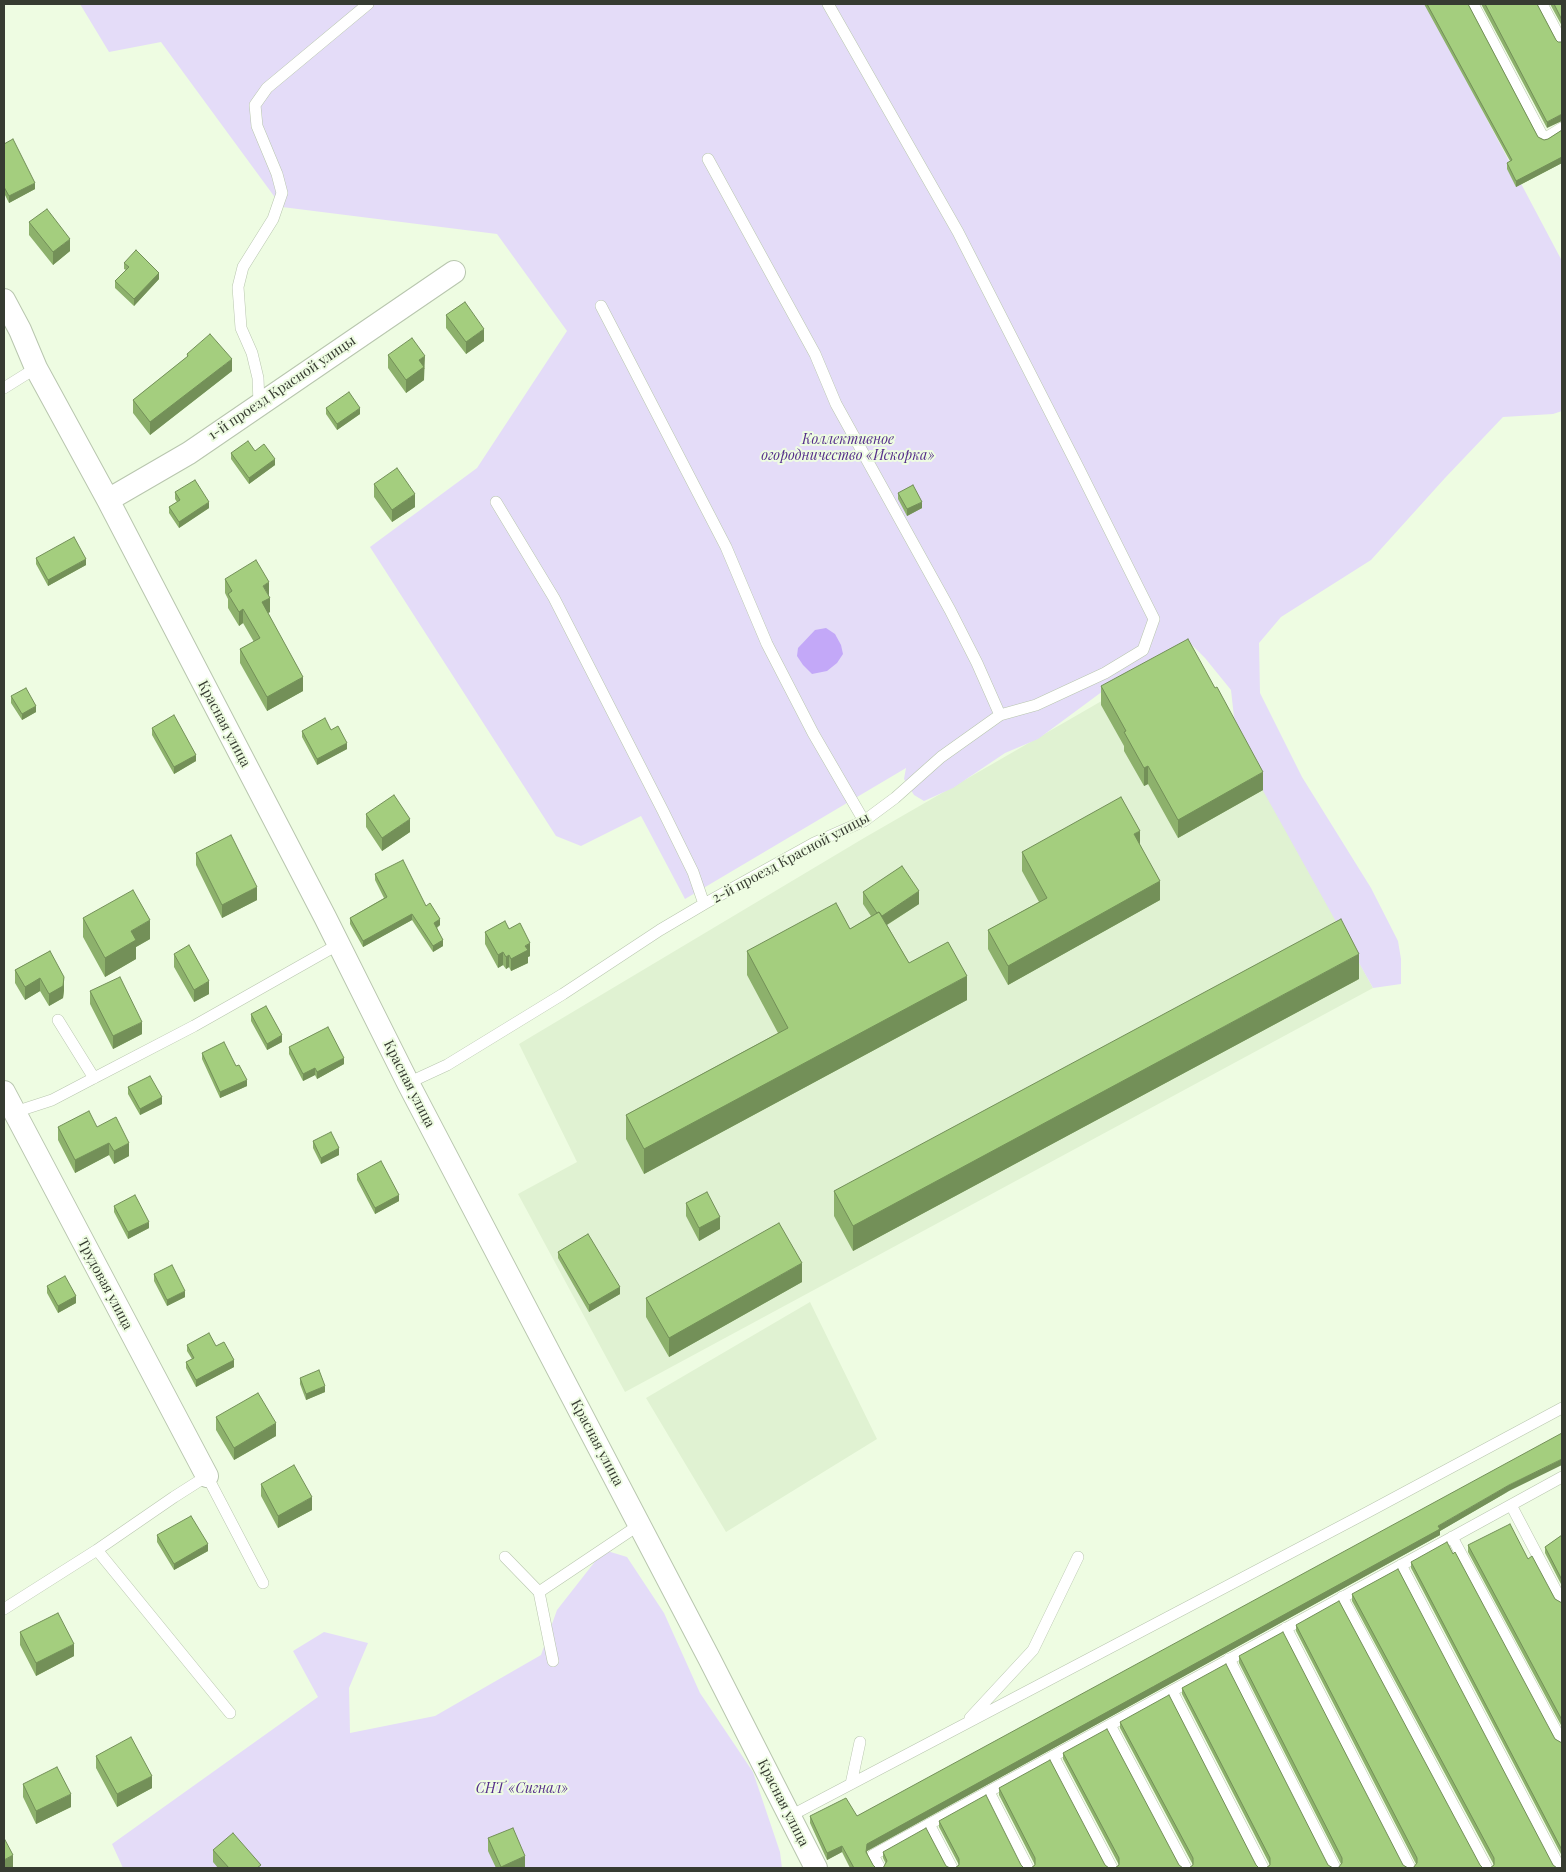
<!DOCTYPE html>
<html>
<head>
<meta charset="utf-8">
<style>
	body { margin:0 }
	#map { position:relative; width:1566px; height:1872px; overflow:hidden; background:#eefce2; font-family:"Playfair Display",serif }
	canvas { display:block }
	.frame { position:absolute; inset:0; border:5px solid #363b31; pointer-events:none }
</style>
</head>
<body>
<div id="map">
<canvas width="1566" height="1872"></canvas>
<div class="frame"></div>
</div>
<script>
const ctx = document.querySelector('canvas').getContext('2d');
ctx.lineJoin = 'round';
function fillPath(path, color) { ctx.fillStyle = color; ctx.fill(path, 'evenodd'); }
const poly = rows => new Path2D(rows.map(r => 'M' + r).join(''));
function strokePath(path, color, width, dash) { ctx.strokeStyle = color; ctx.lineWidth = width; ctx.lineCap = dash ? 'butt' : 'round'; ctx.setLineDash(dash || []); ctx.stroke(path); }
function label(font, color, halo, rows, align = 'center') {
  ctx.font = font + ' "Playfair Display",serif'; ctx.lineWidth = 4; ctx.setLineDash([]); ctx.textBaseline = 'middle'; ctx.strokeStyle = halo; ctx.fillStyle = color; for (const [text, x, y, turn = 0] of rows) {
    ctx.save(); ctx.translate(x, y); ctx.rotate((+turn || 0) * Math.PI / 180); ctx.textAlign = isNaN(turn) ? turn : align; if (halo) ctx.strokeText(text, 0, 0); ctx.fillText(text, 0, 0); ctx.restore();
  }
}
fillPath(poly([
	[1190,650,1373,988,625,1392,518,1194,577,1162,519,1044,864,838],
	[810,1302,877,1439,726,1532,646,1398]
]), '#e0f2d2');
fillPath(poly([
	[80,4,1426,4,1562,261,1562,411,1553,414,1503,417,1445,478,1371,560,1281,617,1259,643,1260,693,1302,777,1371,888,1398,941,1401,959,1401,984,1373,988,1237,744,1231,690,1205,658,1188,641,1156,656,1122,677,1038,739,1005,753,953,788,924,801,914,795,904,779,906,768,685,899,641,816,581,846,556,836,370,547,477,468,567,331,497,234,282,207,161,42,109,52],
	[604,1550,627,1557,664,1613,700,1693,753,1772,780,1852,782,1868,123,1868,112,1844,318,1697,293,1651,324,1632,368,1643,349,1688,350,1733,435,1716,541,1655,557,1610]
]), '#e4dcf8');
fillPath(poly([
	[826,628,835,634,841,645,843,654,837,663,827,671,812,674,803,665,797,656,798,648,815,630]
]), '#c3a8f8');
const lane = poly([
	[1473,4,1544,139,1562,128],
	[1542,4,1562,42],
	[708,159,815,354,836,404,950,610,977,663,1000,715],
	[601,306,726,547,767,644,813,733,864,821],
	[4,388,36,368],
	[259,403,258,378,252,353,241,328,238,287,243,267,273,219,282,193,277,174,257,126,255,105,267,88,368,4],
	[496,502,554,598,663,811,693,872,704,904],
	[58,1020,94,1078],
	[408,1083,447,1065,563,994,660,930,704,904,814,843,864,821,895,798,941,757,1000,715,1036,705,1105,673,1143,650,1154,619,1078,467,958,232,828,4],
	[12,1113,52,1100,94,1078,194,1026,339,944],
	[1511,1505,1562,1602],
	[1452,1537,1562,1742],
	[97,1550,230,1713],
	[505,1557,539,1592,553,1661],
	[1401,1565,1560,1868],
	[539,1592,639,1525],
	[1342,1597,1487,1868],
	[4,1609,97,1550,174,1497,207,1476,263,1583],
	[1286,1628,1410,1868],
	[1229,1659,1335,1868],
	[1172,1691,1263,1868],
	[970,1718,1033,1650,1078,1557],
	[1110,1725,1186,1868],
	[1053,1756,1112,1868],
	[851,1784,860,1742],
	[989,1792,1028,1868],
	[794,1814,1368,1512,1562,1408],
	[929,1824,952,1868],
	[880,1868,873,1855,1562,1477]
]);
const street = poly([
	[4,300,20,330,36,368,108,500,325,917,408,1083,709,1658,816,1868],
	[108,500,189,453,454,272],
	[4,1092,207,1476]
]);
strokePath(lane, '#b8c6ae', 12);
strokePath(street, '#b8c6ae', 24);
strokePath(lane, '#fff', 11);
strokePath(street, '#fff', 22);
fillPath(poly([
	[1424,4,1468,4,1538,137,1544,140,1548,139,1562,130,1562,163,1516,187,1507,169,1507,163,1510,161],
	[1481,4,1537,4,1556,40,1558,42,1547,128],
	[1550,4,1562,4,1562,26],
	[4,144,35,189,9,203,4,193],
	[29,222,70,251,53,265,29,235],
	[124,263,159,279,134,306,115,288,115,281,126,270,124,269],
	[446,315,484,341,466,354,446,328],
	[187,354,232,371,150,435,133,413,133,400,187,357],
	[388,355,425,368,424,369,424,380,406,393,388,368],
	[326,408,360,414,337,430,326,414],
	[255,451,275,465,249,484,231,459,231,453],
	[374,484,415,507,392,522,374,497],
	[175,492,209,508,179,528,169,513,169,507,177,502,175,499],
	[898,493,922,508,907,516,898,499],
	[36,558,86,565,48,586,36,564],
	[225,579,269,596,270,612,268,613,303,691,267,711,240,663,240,649,254,642,243,623,239,626,228,608,228,599,225,593],
	[1101,686,1263,790,1178,838,1148,784,1144,786,1124,751,1124,746,1101,705],
	[11,696,36,712,22,720,11,703],
	[152,728,196,761,174,774,152,735],
	[331,730,347,749,317,765,302,737,302,731],
	[366,814,410,832,382,851,366,827],
	[1140,845,1160,900,1008,985,988,949,988,930,1039,902,1022,871,1022,852],
	[196,853,257,900,222,918,196,865],
	[375,874,426,906,440,925,437,928,443,946,433,952,412,920,363,947,350,924,350,918,384,898,375,880],
	[863,892,919,904,887,925,909,963,967,1000,644,1174,626,1139,626,1115,778,1033,747,975,747,951,850,929,871,916,863,904],
	[83,918,150,939,136,947,136,959,105,977,83,937],
	[509,929,530,956,528,957,528,963,511,971,509,967,506,969,503,965,498,968,485,944,485,932],
	[50,951,64,990,63,998,49,1006,40,991,25,1000,15,983,15,970],
	[174,954,209,994,194,1002,174,967],
	[1359,979,853,1251,834,1216,834,1191],
	[90,991,142,1034,113,1049,90,1004],
	[251,1014,282,1042,267,1050,251,1021],
	[289,1047,344,1064,317,1079,315,1075,303,1081,289,1054],
	[202,1053,236,1066,247,1086,220,1098,202,1059],
	[128,1087,162,1104,140,1115,128,1094],
	[58,1127,97,1127,129,1156,114,1164,109,1155,75,1173,58,1140],
	[313,1141,339,1155,321,1164,313,1148],
	[357,1174,399,1201,375,1214,357,1180],
	[686,1203,720,1229,699,1241,686,1216],
	[114,1206,149,1228,128,1239,114,1212],
	[558,1252,620,1294,589,1312,558,1258],
	[154,1274,185,1297,167,1306,154,1281],
	[802,1282,669,1357,646,1317,646,1298],
	[47,1286,76,1303,58,1313,47,1293],
	[187,1345,216,1346,234,1367,196,1387,186,1368,186,1362,192,1359,187,1351],
	[300,1378,325,1392,306,1400,300,1384],
	[216,1417,276,1436,234,1460,216,1430],
	[261,1484,312,1510,278,1528,261,1496],
	[1509,1491,1440,1531,1440,1535,867,1851,867,1853,873,1865,876,1868,850,1868,842,1852,827,1860,810,1823,810,1816,857,1816],
	[157,1535,208,1551,174,1570,157,1542],
	[1562,1535,1562,1586,1545,1553,1545,1547],
	[1468,1545,1528,1559,1555,1599,1562,1603,1562,1727,1468,1552],
	[1411,1562,1555,1739,1562,1743,1562,1856,1411,1568],
	[1352,1594,1553,1865,1494,1865,1352,1601],
	[1296,1625,1480,1865,1414,1868,1416,1864,1296,1631],
	[20,1632,74,1656,36,1676,20,1645],
	[1239,1656,1403,1865,1339,1868,1341,1864,1239,1663],
	[1182,1688,1328,1865,1270,1865,1182,1694],
	[1120,1722,1256,1865,1259,1868,1193,1865,1120,1728],
	[1063,1753,1179,1865,1119,1865,1063,1759],
	[96,1756,152,1788,117,1807,96,1768],
	[23,1784,71,1807,36,1824,23,1797],
	[999,1788,1105,1865,1108,1868,1035,1865,999,1795],
	[939,1821,1021,1865,1024,1868,959,1865,939,1827],
	[488,1838,525,1868,496,1868,488,1851],
	[213,1850,261,1868,218,1868,213,1862],
	[883,1852,946,1866,886,1864,883,1858]
]), '#8db16c');
fillPath(poly([
	[1562,114,1562,121,1547,128,1547,122],
	[1562,156,1562,163,1516,187,1516,181],
	[35,183,35,189,9,203,9,196],
	[70,239,70,251,53,265,53,252],
	[159,273,159,279,134,306,134,299],
	[484,329,484,341,466,354,466,342],
	[425,356,424,380,406,393,406,380,419,360],
	[232,359,232,371,150,435,150,422],
	[360,408,360,414,337,430,337,424],
	[275,459,275,465,249,484,249,478],
	[415,494,415,507,392,522,392,510],
	[209,502,209,508,179,528,179,522],
	[922,502,922,508,907,516,907,509],
	[86,559,86,565,48,586,48,580],
	[269,582,269,596,263,586],
	[270,598,270,612,262,616,262,602],
	[243,609,243,623,239,626,239,612],
	[303,677,303,691,267,711,267,697],
	[36,706,36,712,22,720,22,714],
	[347,743,347,749,317,765,317,759],
	[196,755,196,761,174,774,174,767],
	[1148,766,1148,784,1144,786,1144,768],
	[1263,772,1263,790,1178,838,1178,820],
	[410,819,410,832,382,851,382,838],
	[1140,831,1140,850,1134,834],
	[1160,881,1160,900,1008,985,1008,966],
	[257,887,257,900,222,918,222,905],
	[919,891,919,904,880,929,880,917],
	[412,914,412,920,363,947,363,941],
	[440,919,440,925,434,929,434,923],
	[150,920,150,939,136,947,136,959,105,977,105,958,131,931],
	[443,940,443,946,433,952,433,946],
	[530,943,530,956,528,957,528,963,511,971,511,959,525,946],
	[503,952,503,965,498,968,498,955],
	[1359,954,1359,979,853,1251,853,1226],
	[509,955,509,967,506,969,506,957],
	[967,976,967,1000,644,1174,644,1149],
	[64,977,64,990,63,998,49,1006,49,994],
	[40,978,40,991,25,1000,25,987],
	[209,981,209,994,194,1002,194,990],
	[142,1022,142,1034,113,1049,113,1036],
	[282,1035,282,1042,267,1050,267,1044],
	[344,1058,344,1064,317,1079,317,1072],
	[315,1068,315,1075,303,1081,303,1074],
	[247,1080,247,1086,220,1098,220,1092],
	[162,1097,162,1104,140,1115,140,1109],
	[109,1143,109,1155,75,1173,75,1160],
	[129,1143,129,1156,114,1164,114,1151],
	[339,1148,339,1155,321,1164,321,1158],
	[399,1195,399,1201,375,1214,375,1208],
	[720,1217,720,1229,699,1241,699,1228],
	[149,1222,149,1228,128,1239,128,1232],
	[802,1263,802,1282,669,1357,669,1338],
	[620,1287,620,1294,589,1312,589,1305],
	[185,1291,185,1297,167,1306,167,1300],
	[76,1296,76,1303,58,1313,58,1306],
	[234,1360,234,1367,196,1387,196,1380],
	[325,1386,325,1392,306,1400,306,1394],
	[276,1423,276,1436,234,1460,234,1448],
	[1562,1459,1562,1465,1509,1491,1440,1531,1440,1535,867,1851,866,1858,867,1844,1438,1526,1509,1485],
	[312,1497,312,1510,278,1528,278,1516],
	[208,1544,208,1551,174,1570,174,1564],
	[74,1644,74,1656,36,1676,36,1663],
	[152,1776,152,1788,117,1807,117,1794],
	[71,1794,71,1807,36,1824,36,1811],
	[842,1846,842,1852,827,1860,827,1853],
	[13,1855,13,1867,12,1868,4,1868,4,1860],
	[525,1856,525,1868,501,1868,501,1867]
]), '#739058');
const building = poly([
	[1427,4,1468,4,1538,137,1544,140,1548,139,1562,130,1562,157,1516,181,1507,163,1512,160,1427,4],
	[1485,4,1537,4,1556,40,1558,42,1562,42,1562,114,1547,122,1485,4],
	[1554,4,1562,4,1562,20,1554,4],
	[13,139,35,183,9,196,4,187,4,144,13,139],
	[47,209,70,239,53,252,29,222,47,209],
	[136,250,159,273,134,299,115,281,129,267,124,263,136,250],
	[465,302,484,329,466,342,446,315,465,302],
	[210,334,232,359,150,422,133,400,188,356,187,354,210,334],
	[412,338,425,356,419,360,424,367,406,380,388,355,412,338],
	[349,392,360,408,337,424,326,408,349,392],
	[248,441,255,451,264,444,275,459,249,478,231,453,248,441],
	[397,468,415,494,392,510,374,484,397,468],
	[195,480,209,502,179,522,169,507,180,500,175,492,195,480],
	[913,485,922,502,907,509,898,493,913,485],
	[74,537,86,559,48,580,36,558,74,537],
	[256,560,269,582,263,586,270,598,262,602,303,677,267,697,240,649,260,638,243,609,239,612,228,594,232,591,225,579,256,560],
	[1188,639,1215,688,1217,687,1263,772,1178,820,1148,766,1144,768,1124,732,1126,731,1101,686,1188,639],
	[26,688,36,706,22,714,11,696,26,688],
	[174,715,196,755,174,767,152,728,174,715],
	[325,718,331,730,338,726,347,743,317,759,302,731,325,718],
	[394,795,410,819,382,838,366,814,394,795],
	[1121,797,1140,831,1134,834,1160,881,1008,966,988,930,1047,898,1022,852,1121,797],
	[231,835,257,887,222,905,196,853,231,835],
	[403,860,426,906,430,903,440,919,434,923,443,940,433,946,412,914,363,941,350,918,387,897,375,874,403,860],
	[902,866,919,891,882,916,879,912,877,913,863,892,902,866],
	[133,890,150,920,131,931,136,940,105,958,83,918,133,890],
	[836,903,850,929,879,912,909,963,948,942,967,976,644,1149,626,1115,788,1028,747,951,836,903],
	[1341,919,1359,954,853,1226,834,1191,1341,919],
	[505,921,509,929,520,923,530,943,525,946,528,950,511,959,509,955,506,957,503,952,498,955,485,932,505,921],
	[189,945,209,981,194,990,174,954,189,945],
	[50,951,64,977,63,986,49,994,40,978,25,987,15,970,50,951],
	[120,977,142,1022,113,1036,90,991,120,977],
	[266,1006,282,1035,267,1044,251,1014,266,1006],
	[328,1027,344,1058,317,1072,315,1068,303,1074,289,1047,328,1027],
	[224,1042,236,1066,239,1065,247,1080,220,1092,202,1053,224,1042],
	[150,1076,162,1097,140,1109,128,1087,150,1076],
	[89,1111,97,1127,116,1117,129,1143,114,1151,109,1143,75,1160,58,1127,89,1111],
	[331,1132,339,1148,321,1158,313,1141,331,1132],
	[381,1161,399,1195,375,1208,357,1174,381,1161],
	[707,1192,720,1217,699,1228,686,1203,707,1192],
	[135,1195,149,1222,128,1232,114,1206,135,1195],
	[779,1223,802,1263,669,1338,646,1298,779,1223],
	[588,1234,620,1287,589,1305,558,1252,588,1234],
	[172,1265,185,1291,167,1300,154,1274,172,1265],
	[65,1276,76,1296,58,1306,47,1286,65,1276],
	[209,1333,216,1346,224,1342,234,1360,196,1380,186,1362,194,1358,187,1345,209,1333],
	[319,1370,325,1386,306,1394,300,1378,319,1370],
	[258,1393,276,1423,234,1448,216,1417,258,1393],
	[1562,1433,1562,1459,1509,1485,1438,1526,1440,1529,867,1844,866,1852,873,1865,876,1868,854,1868,842,1846,827,1853,810,1816,846,1798,857,1816,1562,1433],
	[294,1465,312,1497,278,1516,261,1484,294,1465],
	[191,1516,208,1544,174,1564,157,1535,191,1516],
	[1510,1524,1528,1559,1532,1556,1555,1599,1562,1603,1562,1720,1468,1545,1510,1524],
	[1562,1535,1562,1580,1545,1547,1562,1535],
	[1447,1542,1453,1554,1455,1552,1555,1739,1562,1743,1562,1850,1411,1562,1447,1542],
	[1398,1569,1553,1865,1557,1868,1490,1868,1494,1865,1494,1858,1352,1594,1398,1569],
	[1339,1601,1480,1865,1483,1868,1413,1868,1417,1863,1417,1858,1296,1625,1339,1601],
	[58,1613,74,1644,36,1663,20,1632,58,1613],
	[1283,1632,1403,1865,1408,1868,1338,1868,1342,1863,1342,1858,1239,1656,1283,1632],
	[1226,1664,1328,1865,1333,1868,1266,1868,1270,1865,1270,1858,1182,1688,1226,1664],
	[1169,1695,1256,1865,1259,1868,1261,1868,1189,1868,1193,1865,1193,1858,1120,1722,1169,1695],
	[1107,1729,1179,1865,1183,1868,1115,1868,1119,1865,1119,1858,1063,1753,1107,1729],
	[131,1737,152,1776,117,1794,96,1756,131,1737],
	[1050,1760,1105,1865,1109,1868,1031,1868,1035,1865,1035,1858,999,1788,1050,1760],
	[57,1767,71,1794,36,1811,23,1784,57,1767],
	[986,1795,1021,1865,1024,1868,1026,1868,955,1868,959,1865,959,1859,939,1821,986,1795],
	[513,1828,525,1856,501,1867,488,1838,513,1828],
	[926,1828,946,1866,950,1868,883,1868,887,1861,883,1852,926,1828],
	[233,1833,261,1865,257,1868,229,1868,213,1850,233,1833],
	[4,1838,13,1855,4,1860,4,1838]
]);
fillPath(building, '#a4ce7e');
strokePath(building, '#739058', 1);
label('14px', '#363b31', '#eefce2', [
	["1-й проезд Красной улицы",282,388,-34],
	["Красная улица",224,724,62],
	["2-й проезд Красной улицы",791,858,-28],
	["Красная улица",409,1084,63],
	["Трудовая улица",105,1284,62],
	["Красная улица",597,1443,62],
	["Красная улица",783,1803,63]
]);
label('italic 14px', '#552e8a', '#eefce2', [
	["Коллективное",848,440],
	["огородничество «Искорка»",848,456],
	["СНТ «Сигнал»",522,1789]
]);
</script>
</body>
</html>
